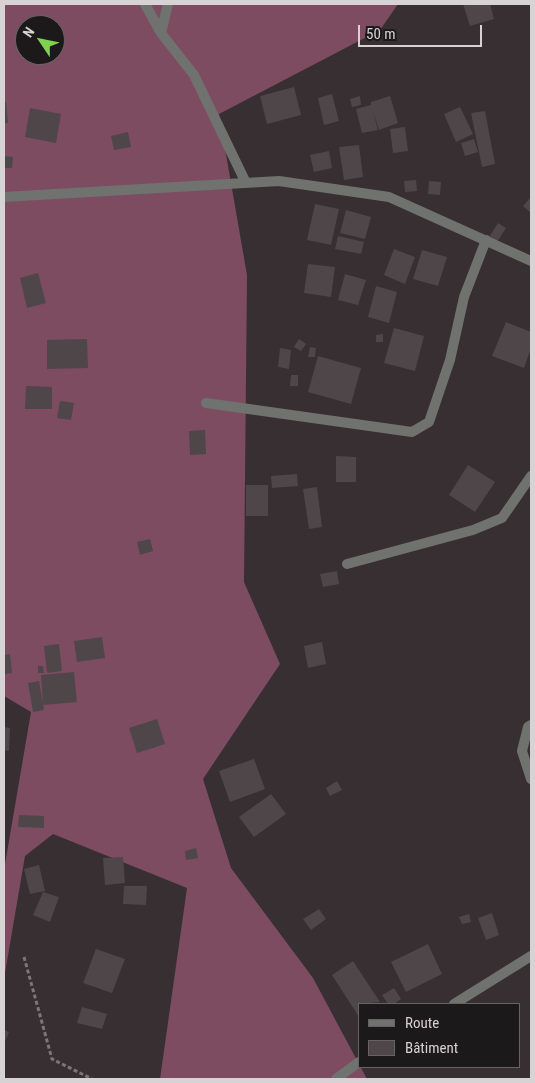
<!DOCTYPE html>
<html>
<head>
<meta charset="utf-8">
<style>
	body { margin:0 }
	#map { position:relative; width:535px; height:1083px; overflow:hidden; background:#372f32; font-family:"Roboto Condensed",sans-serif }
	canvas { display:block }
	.frame { position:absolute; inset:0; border:5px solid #d7d2d4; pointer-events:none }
	.legend { position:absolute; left:358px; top:1003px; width:162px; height:65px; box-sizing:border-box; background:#1c191a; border:1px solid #676364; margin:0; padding:6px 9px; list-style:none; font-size:15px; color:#d7d2d4 }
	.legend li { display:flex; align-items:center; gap:10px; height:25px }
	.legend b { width:25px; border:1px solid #676364 }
	.north { position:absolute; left:15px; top:15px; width:50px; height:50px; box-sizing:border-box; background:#1c191a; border:1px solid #676364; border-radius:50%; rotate:304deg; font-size:14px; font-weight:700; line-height:20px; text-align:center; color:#d7d2d4 }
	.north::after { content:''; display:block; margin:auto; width:18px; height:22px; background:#82d04f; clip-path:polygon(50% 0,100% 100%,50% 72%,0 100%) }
	.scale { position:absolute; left:358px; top:25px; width:124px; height:22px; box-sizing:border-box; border:2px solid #d7d2d4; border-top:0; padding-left:6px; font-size:15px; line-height:18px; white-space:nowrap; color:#d7d2d4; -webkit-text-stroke:4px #1c191a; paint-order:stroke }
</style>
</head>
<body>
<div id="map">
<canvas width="535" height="1083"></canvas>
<div class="frame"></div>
<ul class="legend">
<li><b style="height:6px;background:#70726f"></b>Route</li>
<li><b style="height:14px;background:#4f4649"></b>Bâtiment</li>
</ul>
<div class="north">N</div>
<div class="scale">50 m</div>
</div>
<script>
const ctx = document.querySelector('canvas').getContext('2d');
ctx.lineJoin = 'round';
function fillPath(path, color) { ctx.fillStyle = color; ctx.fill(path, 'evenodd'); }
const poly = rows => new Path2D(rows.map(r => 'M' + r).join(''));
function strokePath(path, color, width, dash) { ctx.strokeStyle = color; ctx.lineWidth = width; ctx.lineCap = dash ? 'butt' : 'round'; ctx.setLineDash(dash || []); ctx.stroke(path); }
fillPath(poly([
	[4,4,398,4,380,30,219,114,247,275,244,582,280,664,203,779,231,868,313,978,367,1079,160,1079,187,888,53,834,25,856,4,979,4,870,31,712,4,696],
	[25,25,55,25,55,55,25,55]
]), '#7d4c60');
fillPath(poly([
	[463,4,490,4,494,19,470,26],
	[294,87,301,115,267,124,260,96],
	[332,94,339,121,324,125,318,98],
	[360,96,361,105,352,107,350,99],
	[390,96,398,123,379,130,373,111,378,130,362,133,356,109,371,105,371,102],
	[4,102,6,102,8,123,4,123],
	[460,107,473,134,456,142,444,114],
	[30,108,61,114,56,143,25,137],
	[485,111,495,164,482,167,471,113],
	[405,127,408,151,393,153,390,129],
	[128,132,131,147,114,150,111,136],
	[474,139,478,152,465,156,461,143],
	[359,145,363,177,344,180,339,147],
	[329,151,332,168,314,172,310,155],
	[4,156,13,157,12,168,4,168],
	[416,180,417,191,405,192,404,181],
	[429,181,441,182,440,195,428,194],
	[531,197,531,213,523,206],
	[315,204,339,209,331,245,307,240],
	[346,210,371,217,365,239,340,233],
	[498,223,506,228,497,242,489,237],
	[338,236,364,242,361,254,335,249],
	[394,249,415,257,405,284,384,275],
	[422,250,447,257,438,286,413,279],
	[308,264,335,267,331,297,304,293],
	[38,273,46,303,27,308,20,278],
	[345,274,366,280,358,305,338,300],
	[376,286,397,292,389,323,368,317],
	[506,322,531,332,531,348,524,368,492,356],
	[394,328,424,336,415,371,384,363],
	[383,334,383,342,376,342,376,335],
	[87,339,88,368,47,369,47,340],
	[299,339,306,344,301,351,294,347],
	[310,347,316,348,315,357,308,357],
	[280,348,291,350,289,369,278,367],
	[318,356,361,368,351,404,308,392],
	[291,375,298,375,298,386,290,386],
	[26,386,52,387,52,409,25,409],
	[60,401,74,403,71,420,57,418],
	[205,430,206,454,190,455,189,431],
	[336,456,356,457,356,482,336,482],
	[468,465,495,482,475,512,449,495],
	[297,474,298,486,272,488,271,476],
	[246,485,268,485,268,516,246,516],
	[317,487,322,527,309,529,303,489],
	[150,539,153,551,140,555,137,542],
	[337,571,339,584,323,587,320,574],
	[102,637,105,658,77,662,74,641],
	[322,642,326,664,308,668,304,646],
	[59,644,62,671,47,673,44,646],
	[10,654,12,673,4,674,4,655],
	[38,666,43,666,44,673,38,673],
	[74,672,77,702,43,705,41,675],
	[39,681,44,710,33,712,28,683],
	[157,719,165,744,137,753,129,728],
	[4,727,10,728,9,751,4,750],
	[254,759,265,789,230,802,219,771],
	[337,781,342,790,330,796,326,788],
	[271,794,286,814,254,837,239,817],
	[19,815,44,816,44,828,18,827],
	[196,848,198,858,186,860,185,851],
	[123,857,125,883,105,885,103,858],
	[39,865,45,891,30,894,24,869],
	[124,886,147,886,146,905,123,904],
	[43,892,59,897,50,922,33,915],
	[319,909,326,919,311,930,303,919],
	[492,913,499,935,486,940,478,918],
	[469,914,471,922,462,924,459,917],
	[428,944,442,974,406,992,391,962],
	[96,949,125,959,112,993,83,983],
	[353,961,380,1002,359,1004,359,1017,332,975],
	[394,988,401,999,394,1004,388,1004,382,995],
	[82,1007,107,1014,102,1029,77,1023],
	[4,1030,9,1032,4,1044]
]), '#4f4649');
strokePath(poly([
	[24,957,52,1059,92,1079]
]), '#7c7678', 3, [4, 2.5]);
strokePath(poly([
	[145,4,161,33,194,75,246,183],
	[161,33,168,4],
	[4,197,279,181,389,197,531,261],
	[206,403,412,432,429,422,450,360,464,297,486,240],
	[347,564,473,530,502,518,531,476],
	[531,725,528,727,522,751,531,779],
	[454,1004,531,956],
	[336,1079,359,1062]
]), '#70726f', 10);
</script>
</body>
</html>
